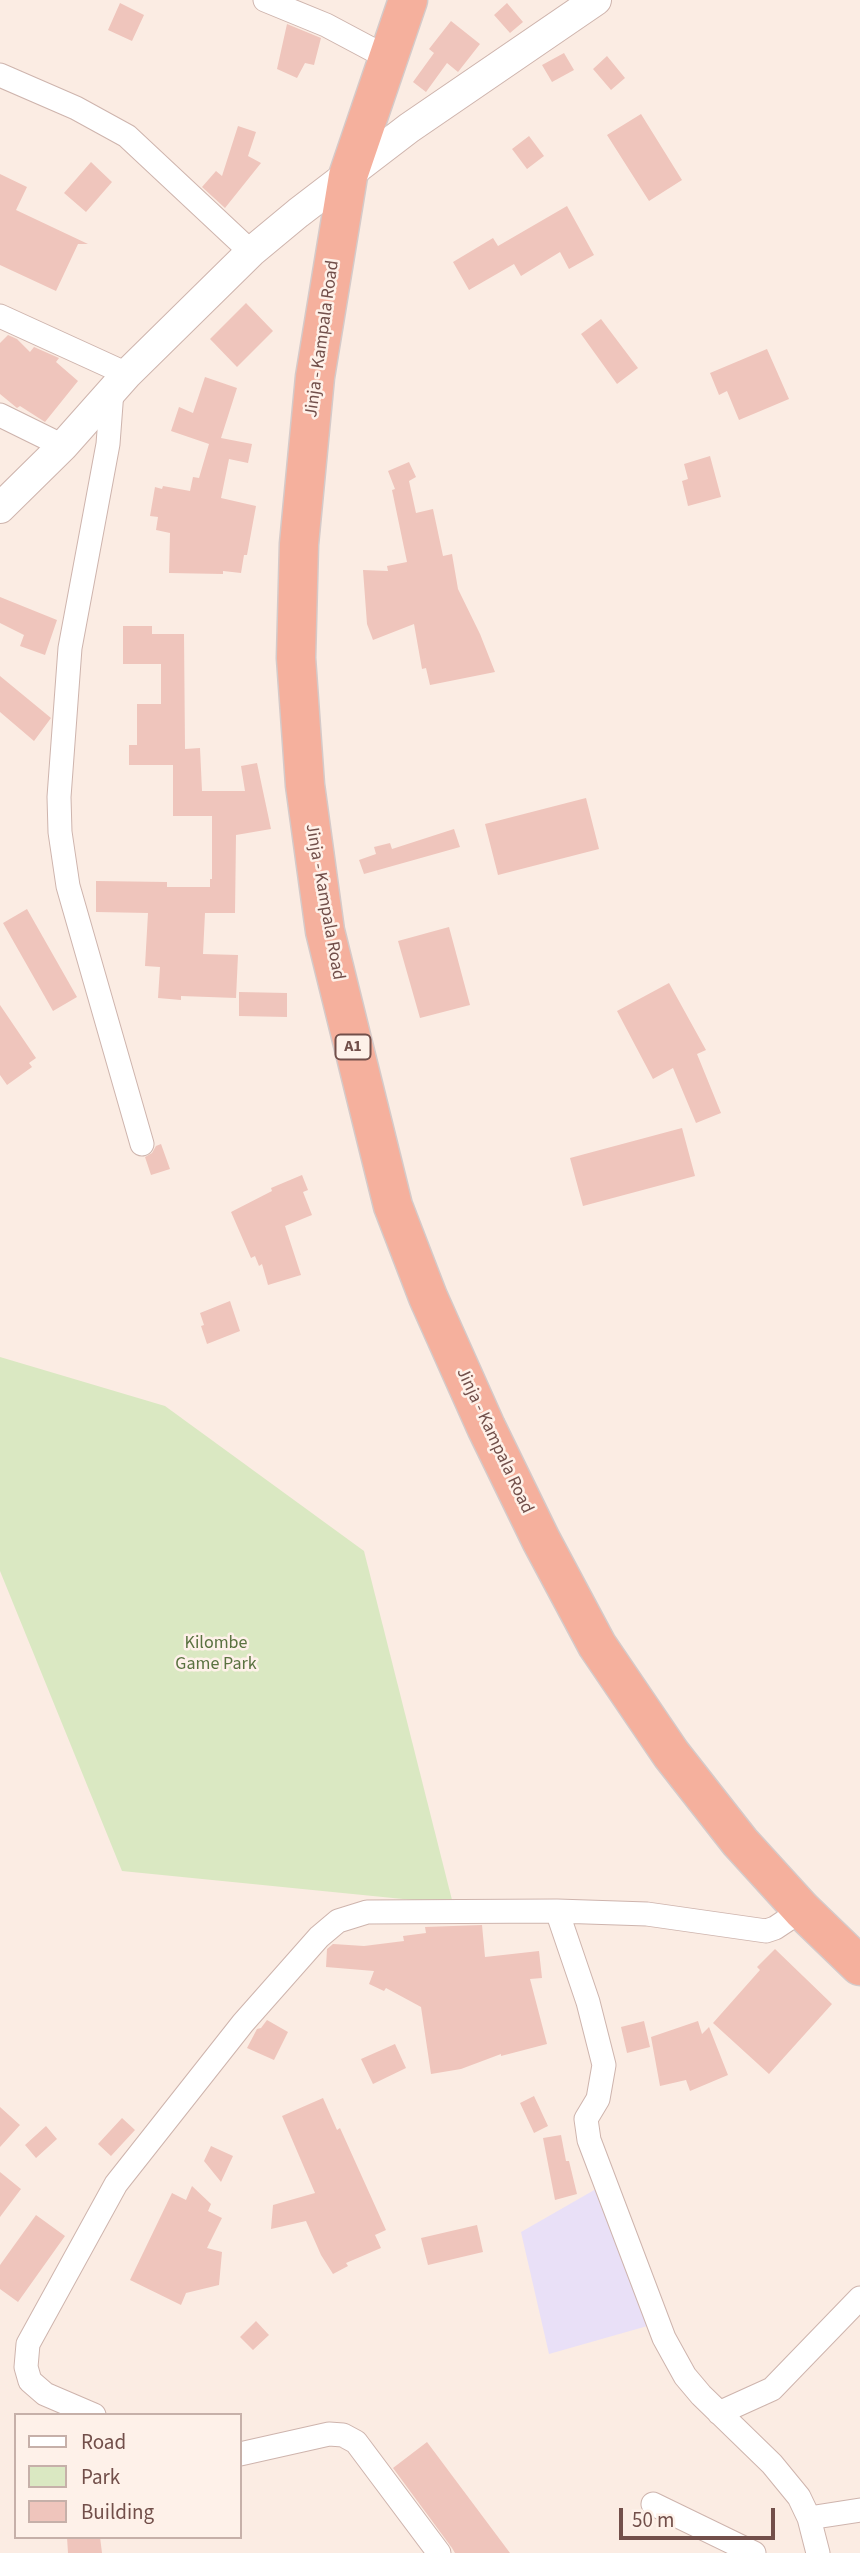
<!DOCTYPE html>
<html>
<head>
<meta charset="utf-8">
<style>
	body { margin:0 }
	#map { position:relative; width:860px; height:2553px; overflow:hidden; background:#fbece3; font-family:"Source Sans 3",sans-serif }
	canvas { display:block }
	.legend { position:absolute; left:14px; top:2413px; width:228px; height:126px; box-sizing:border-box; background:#fef1e9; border:2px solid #c6b0a9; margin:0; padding:9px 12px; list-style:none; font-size:21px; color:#724f4a }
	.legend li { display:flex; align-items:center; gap:14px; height:35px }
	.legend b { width:35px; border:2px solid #c6b0a9 }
	.scale { position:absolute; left:619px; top:2508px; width:156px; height:32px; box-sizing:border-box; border:4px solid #724f4a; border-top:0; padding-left:9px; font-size:21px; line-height:24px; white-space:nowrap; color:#724f4a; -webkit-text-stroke:5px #fef1e9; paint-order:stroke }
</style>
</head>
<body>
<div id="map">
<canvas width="860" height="2553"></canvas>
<ul class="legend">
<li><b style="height:9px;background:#fff"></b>Road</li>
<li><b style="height:19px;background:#dae8c2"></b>Park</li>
<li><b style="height:19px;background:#efc5bc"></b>Building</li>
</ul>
<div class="scale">50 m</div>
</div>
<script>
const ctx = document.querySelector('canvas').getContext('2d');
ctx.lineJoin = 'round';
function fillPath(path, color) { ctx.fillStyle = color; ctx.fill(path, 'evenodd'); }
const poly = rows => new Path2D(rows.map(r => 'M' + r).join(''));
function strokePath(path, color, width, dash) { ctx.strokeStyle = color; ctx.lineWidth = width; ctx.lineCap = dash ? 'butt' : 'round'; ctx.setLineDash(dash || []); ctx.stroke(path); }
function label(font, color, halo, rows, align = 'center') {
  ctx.font = font + ' "Source Sans 3",sans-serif'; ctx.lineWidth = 5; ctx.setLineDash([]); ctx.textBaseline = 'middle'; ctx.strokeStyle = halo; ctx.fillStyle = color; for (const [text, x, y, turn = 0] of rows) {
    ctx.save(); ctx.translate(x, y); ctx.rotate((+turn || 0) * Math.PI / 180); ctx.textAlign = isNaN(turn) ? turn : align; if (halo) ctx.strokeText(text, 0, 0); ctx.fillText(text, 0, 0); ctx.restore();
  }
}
fillPath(poly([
	[596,2189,651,2325,549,2354,521,2232]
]), '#e9e0f7');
fillPath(poly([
	[0,1357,165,1406,364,1551,453,1904,122,1871,0,1571]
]), '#dae8c2');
fillPath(poly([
	[120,3,144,15,132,41,108,30],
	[507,3,523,22,510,33,494,15],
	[451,21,480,44,458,72,447,63,426,92,413,82,434,53,429,49],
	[287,24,321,38,314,65,305,63,297,78,277,69],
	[564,53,574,70,552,82,542,65],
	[607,56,625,78,611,90,593,69],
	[641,114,682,180,649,201,607,135],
	[238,126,256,132,248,156,261,163,225,208,202,187,216,171,222,176],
	[529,136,544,156,527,169,512,149],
	[91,162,112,182,86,212,64,193],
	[0,174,27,187,16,210,88,244,78,244,56,291,0,265],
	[567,206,594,255,569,269,560,252,521,276,514,264,469,290,453,262,493,238,498,246],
	[246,303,273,331,237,367,210,339],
	[601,319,638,368,617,384,581,334],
	[8,335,17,339,30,352,34,347,59,358,56,362,78,381,45,422,20,406,17,408,0,394,0,343],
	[767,349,789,399,739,420,727,391,719,395,710,373],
	[205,377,237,388,221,438,252,444,248,463,229,459,221,498,256,506,247,555,244,555,241,573,223,571,223,574,169,573,170,533,156,530,158,517,150,516,155,487,162,489,163,486,190,491,193,477,199,478,209,444,171,431,179,407,193,413],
	[710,456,721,497,688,506,682,481,688,479,684,464],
	[409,462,416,477,409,481,416,513,433,509,443,556,452,554,458,589,480,634,495,672,430,685,426,668,422,669,414,624,373,640,367,624,363,570,388,571,387,566,407,562,392,490,395,489,388,471],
	[0,597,57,620,45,655,20,646,24,635,0,623],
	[123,626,152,626,152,634,184,634,185,749,200,748,202,791,245,791,241,766,257,763,271,829,236,835,235,913,205,913,203,954,238,955,236,998,181,996,181,1000,158,998,160,967,145,966,148,913,96,912,96,881,167,882,167,887,210,887,210,879,212,879,212,816,173,816,173,765,129,765,129,745,137,745,137,704,161,704,161,664,123,664],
	[0,676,51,718,34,741,0,712],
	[586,798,599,849,498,875,485,824],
	[454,829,460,847,364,874,359,860,376,854,374,847,390,843,392,849],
	[27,909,77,997,53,1011,3,923],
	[449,927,470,1005,420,1018,398,941],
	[669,983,706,1050,697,1054,721,1113,696,1123,673,1068,653,1079,617,1011],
	[239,992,287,993,287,1017,239,1016],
	[0,1005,36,1058,29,1063,32,1067,7,1085,0,1075],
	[682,1128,695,1176,583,1206,570,1158],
	[161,1144,170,1169,151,1175,145,1157,152,1153,156,1146],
	[302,1175,308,1190,303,1192,312,1215,285,1226,301,1275,268,1285,262,1264,259,1266,255,1256,251,1258,231,1212,272,1191,271,1188],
	[230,1301,240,1331,207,1344,201,1326,204,1325,200,1313],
	[482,1925,485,1957,539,1951,542,1978,530,1979,547,2044,501,2056,501,2054,461,2069,431,2074,421,2007,386,1988,384,1991,369,1984,374,1971,326,1967,327,1949,333,1944,364,1946,404,1941,403,1936,426,1933,425,1927],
	[775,1949,832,2004,769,2074,713,2023,760,1970,757,1967],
	[267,2020,288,2032,274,2060,247,2048,257,2029,261,2028],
	[644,2021,650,2047,627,2053,621,2027],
	[698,2021,702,2034,709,2027,728,2075,690,2091,686,2080,660,2086,651,2037],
	[395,2044,406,2068,373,2084,361,2059],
	[534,2096,548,2126,534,2133,520,2103],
	[323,2098,337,2130,340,2128,386,2230,375,2235,381,2248,346,2263,348,2266,333,2274,321,2255,306,2221,271,2229,273,2205,315,2193,282,2116],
	[0,2107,20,2125,0,2147],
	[122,2118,135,2130,111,2156,98,2144],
	[46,2126,57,2139,36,2158,25,2145],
	[561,2135,566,2161,569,2161,577,2194,555,2200,543,2138],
	[211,2146,233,2156,221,2182,204,2161],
	[0,2172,21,2189,0,2217],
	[192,2186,211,2204,208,2211,222,2218,207,2248,222,2252,219,2285,186,2293,181,2305,130,2280,172,2193,186,2200],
	[36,2215,65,2236,18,2302,0,2289,0,2265],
	[477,2225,483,2252,428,2265,421,2238],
	[256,2321,269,2335,253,2350,240,2337],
	[427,2442,510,2553,455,2553,452,2548,393,2468],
	[67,2537,100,2537,102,2553,68,2553]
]), '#efc5bc');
const minor = poly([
	[265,0,326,25,388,58],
	[0,75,76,108,127,136,251,252],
	[0,316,127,374],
	[112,391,108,444,70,648,59,797,60,832,68,886,142,1144],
	[0,415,63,446],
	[557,1911,588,2002,604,2065,598,2099,586,2119,589,2140,664,2338,685,2376,701,2395,772,2464,799,2497,809,2518,818,2553],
	[719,2413,772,2389,860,2298],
	[94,2415,45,2394,30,2381,26,2367,28,2344,116,2184,243,2023,319,1937,338,1921,367,1912,557,1911,647,1914,766,1931,775,1928,802,1910],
	[240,2454,329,2434,343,2435,356,2442,439,2553],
	[653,2504,754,2553],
	[809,2518,860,2510]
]);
const tertiary = poly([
	[0,508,63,446,127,374,251,252,298,213,409,128,596,0]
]);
const trunk = poly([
	[408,0,348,176,315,377,299,544,296,658,305,785,325,931,393,1206,428,1297,486,1427,541,1540,597,1645,671,1754,740,1842,802,1910,860,1966]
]);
strokePath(minor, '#ceb4ad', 25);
strokePath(tertiary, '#ceb4ad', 32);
strokePath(trunk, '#d5cac9', 41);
strokePath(minor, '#fff', 23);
strokePath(tertiary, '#fff', 30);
strokePath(trunk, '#f5b09d', 38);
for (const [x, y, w] of [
	[353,1047,35]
]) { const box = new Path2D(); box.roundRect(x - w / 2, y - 12.5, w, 25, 5); ctx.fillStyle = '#fef1e9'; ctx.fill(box); strokePath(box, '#724f4a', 2); }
label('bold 16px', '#724f4a', null, [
	["A1",353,1047]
]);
label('18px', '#724f4a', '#fef1e9', [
	["Jinja - Kampala Road",323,339,-82],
	["Jinja - Kampala Road",324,902,80],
	["Jinja - Kampala Road",494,1441,65]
]);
label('18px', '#5a7240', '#fef1e9', [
	["Kilombe",216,1644],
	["Game Park",216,1665]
]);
</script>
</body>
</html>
